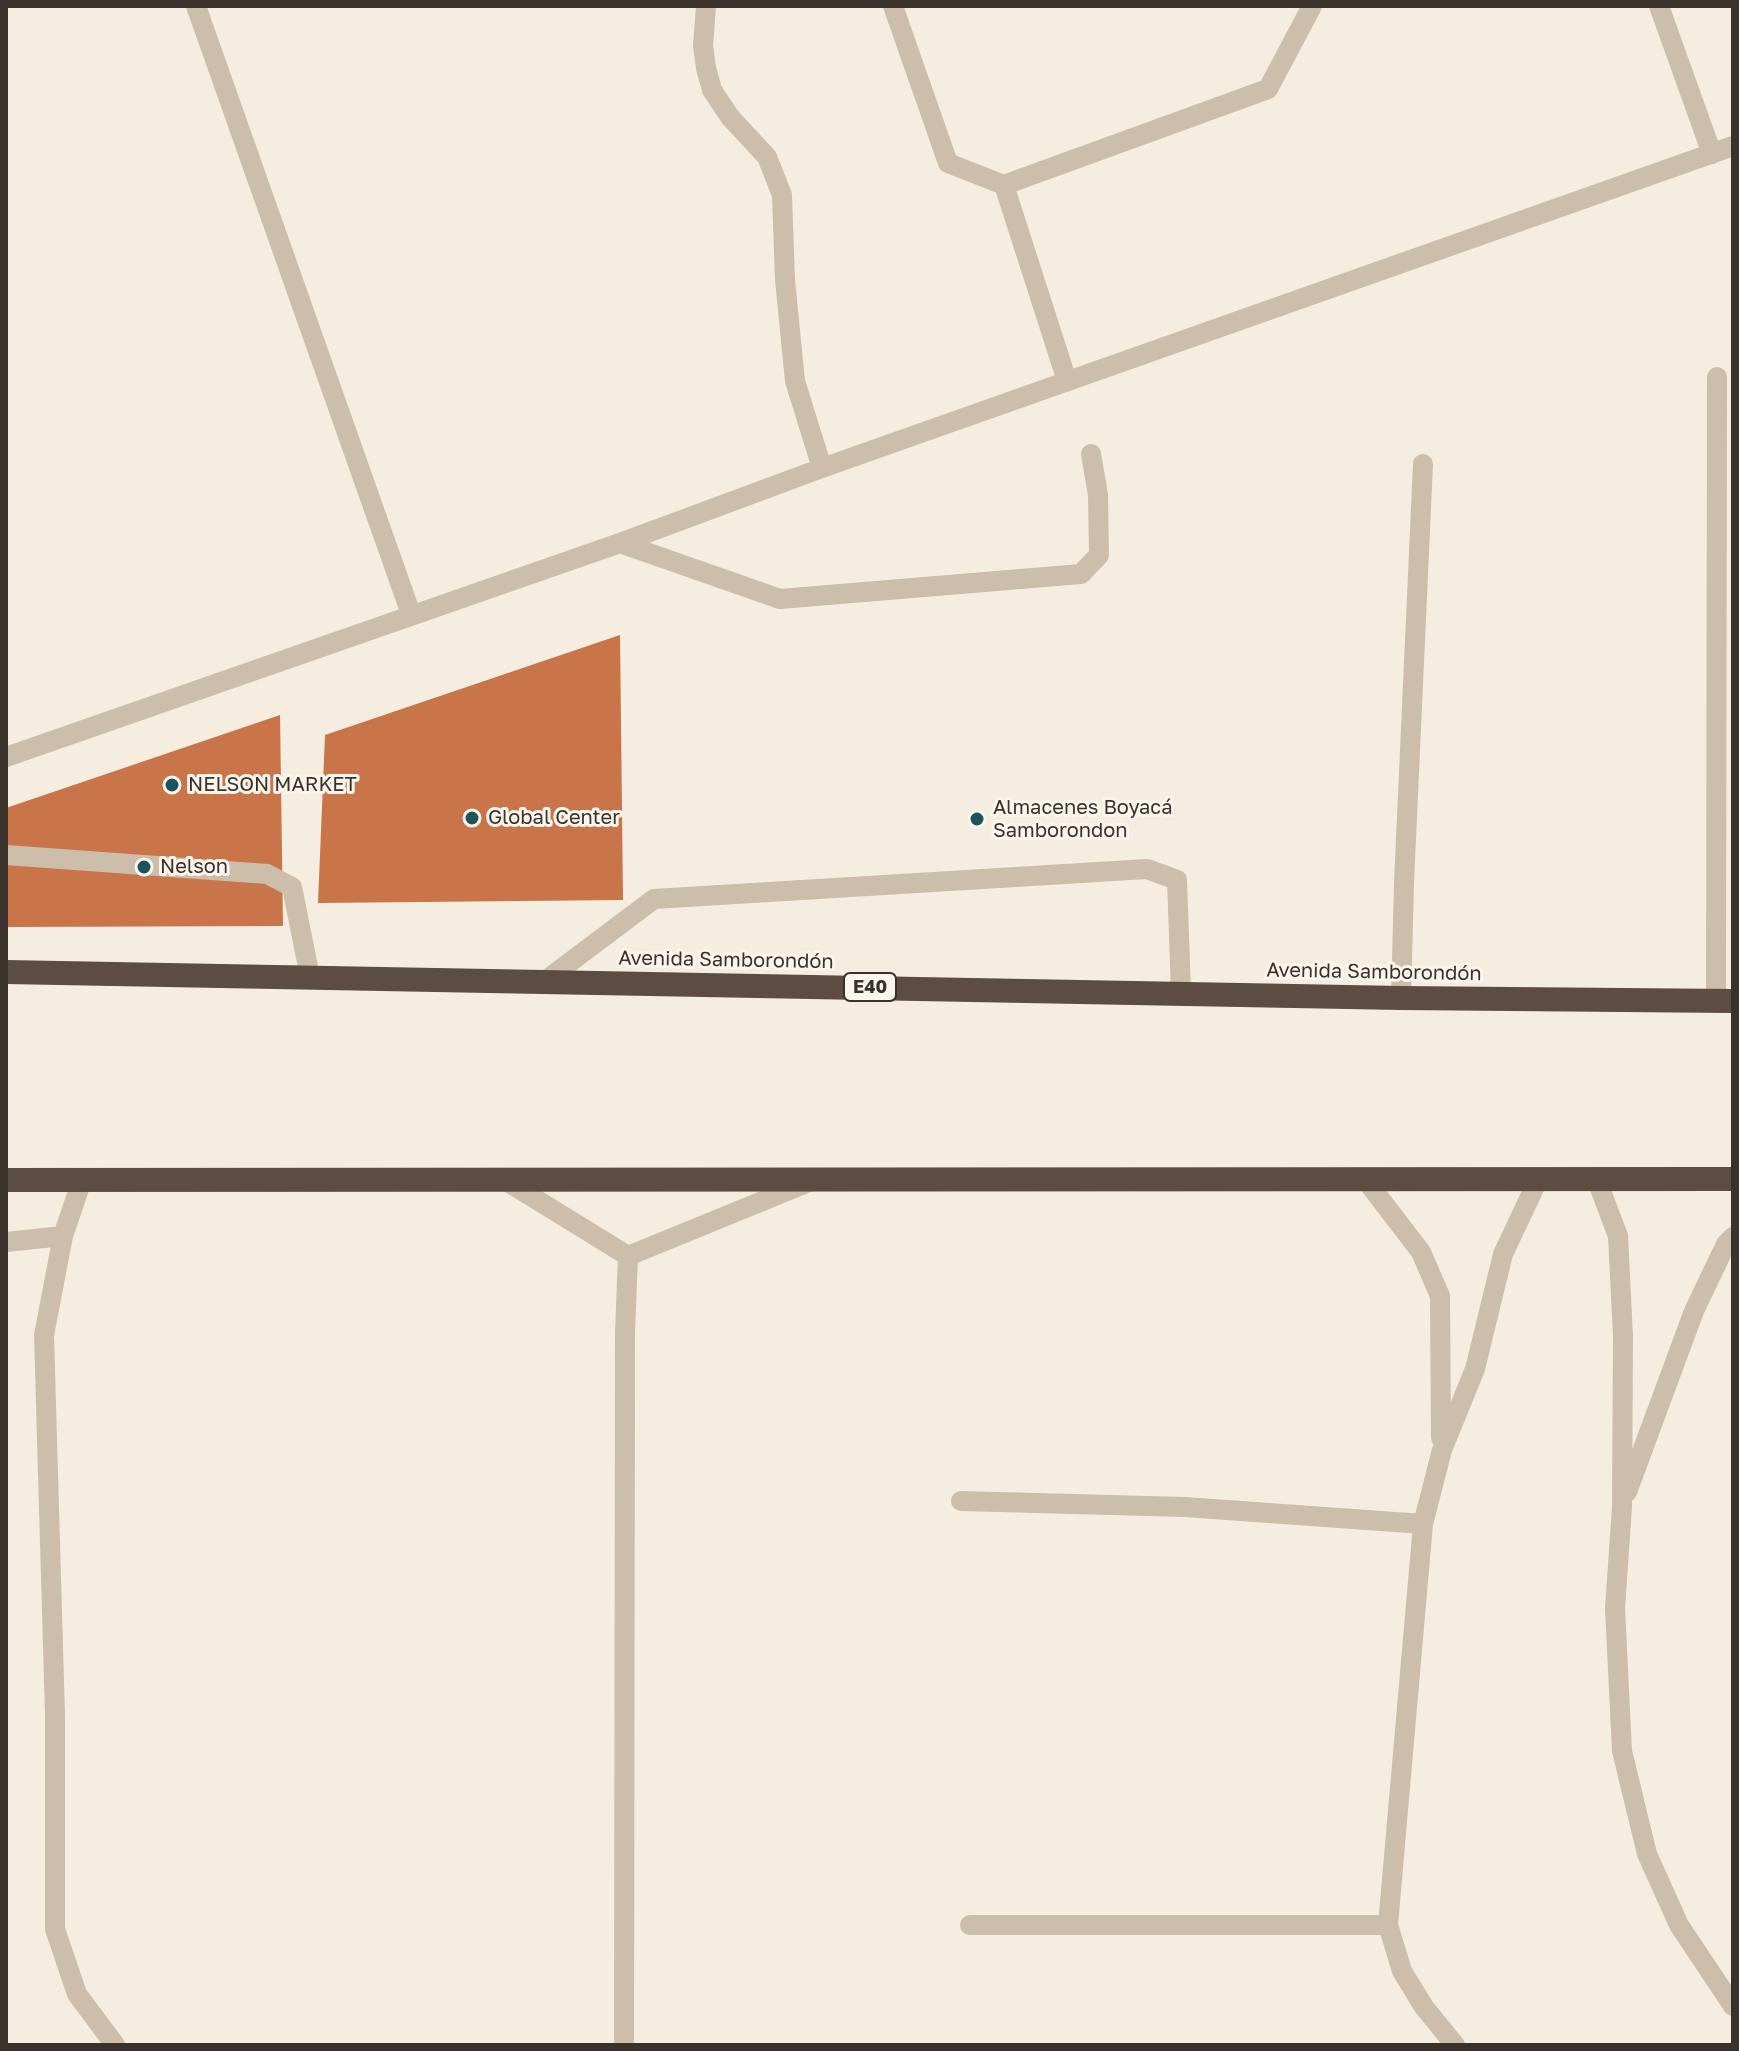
<!DOCTYPE html>
<html>
<head>
<meta charset="utf-8">
<style>
	body { margin:0 }
	#map { position:relative; width:1739px; height:2051px; overflow:hidden; background:#f4ede0; font-family:"Golos Text",sans-serif }
	canvas { display:block }
	.frame { position:absolute; inset:0; border:8px solid #3b312b; pointer-events:none }
</style>
</head>
<body>
<div id="map">
<canvas width="1739" height="2051"></canvas>
<div class="frame"></div>
</div>
<script>
const ctx = document.querySelector('canvas').getContext('2d');
ctx.lineJoin = 'round';
function fillPath(path, color) { ctx.fillStyle = color; ctx.fill(path, 'evenodd'); }
const poly = rows => new Path2D(rows.map(r => 'M' + r).join(''));
function strokePath(path, color, width, dash) { ctx.strokeStyle = color; ctx.lineWidth = width; ctx.lineCap = dash ? 'butt' : 'round'; ctx.setLineDash(dash || []); ctx.stroke(path); }
function label(font, color, halo, rows, align = 'center') {
  ctx.font = font + ' "Golos Text",sans-serif'; ctx.lineWidth = 6; ctx.setLineDash([]); ctx.textBaseline = 'middle'; ctx.strokeStyle = halo; ctx.fillStyle = color; for (const [text, x, y, turn = 0] of rows) {
    ctx.save(); ctx.translate(x, y); ctx.rotate((+turn || 0) * Math.PI / 180); ctx.textAlign = isNaN(turn) ? turn : align; if (halo) ctx.strokeText(text, 0, 0); ctx.fillText(text, 0, 0); ctx.restore();
  }
}
fillPath(poly([
	[620,635,623,900,318,903,325,735],
	[280,715,283,926,6,927,6,808]
]), '#c97549');
strokePath(poly([
	[196,6,411,614],
	[706,6,703,46,706,68,712,90,730,117,767,157,782,195,785,280,795,381,822,468],
	[893,6,948,163,1004,185],
	[1659,6,1712,154],
	[1067,381,1004,185,1268,89,1312,6],
	[620,543,780,599,1081,574,1099,555,1098,495,1091,454],
	[6,757,620,543,822,468,1733,146],
	[6,855,267,874,292,887,310,977],
	[545,981,654,899,1147,869,1177,880,1181,992],
	[1401,998,1404,883,1423,464],
	[1716,1001,1717,377],
	[1596,1178,1618,1236,1623,1336,1622,1507,1615,1608,1622,1751,1647,1854,1679,1925,1733,2006],
	[503,1179,628,1256],
	[1365,1179,1421,1252,1440,1296,1441,1438],
	[82,1180,63,1236,44,1335,55,1715,55,1929,77,1994,115,2045],
	[6,1242,63,1236],
	[628,1256,809,1182],
	[1627,1492,1694,1311,1726,1244,1733,1237],
	[961,1501,1185,1507,1423,1524,1442,1450,1475,1369,1503,1254,1539,1178],
	[970,1925,1388,1925,1423,1524],
	[1388,1925,1402,1971,1424,2007,1455,2045],
	[624,2045,625,1332,628,1256]
]), '#cdbeab', 20);
strokePath(poly([
	[6,972,1401,998,1733,1001],
	[6,1180,1733,1179]
]), '#5c4c41', 24);
for (const [x, y, r, color] of [
	[172,785,8,"#1e545e"],
	[472,818,8,"#1e545e"],
	[977,819,8,"#1e545e"],
	[144,867,8,"#1e545e"]
]) { const dot = new Path2D(); dot.arc(x, y, r, 0, 2 * Math.PI); ctx.fillStyle = color; ctx.fill(dot); strokePath(dot, '#fbf6ed', 3); }
for (const [x, y, w] of [
	[870,987,52]
]) { const box = new Path2D(); box.roundRect(x - w / 2, y - 14, w, 28, 6); ctx.fillStyle = '#fbf6ed'; ctx.fill(box); strokePath(box, '#3b312b', 2); }
label('bold 18px', '#3b312b', null, [
	["E40",870,987]
]);
label('20px', '#3b312b', '#fbf6ed', [
	["NELSON MARKET",188,785],
	["Almacenes Boyacá",993,808],
	["Samborondon",993,831],
	["Global Center",488,818],
	["Nelson",160,867]
], 'left');
label('20px', '#3b312b', '#fbf6ed', [
	["Avenida Samborondón",726,960,1],
	["Avenida Samborondón",1374,972,1]
]);
</script>
</body>
</html>
